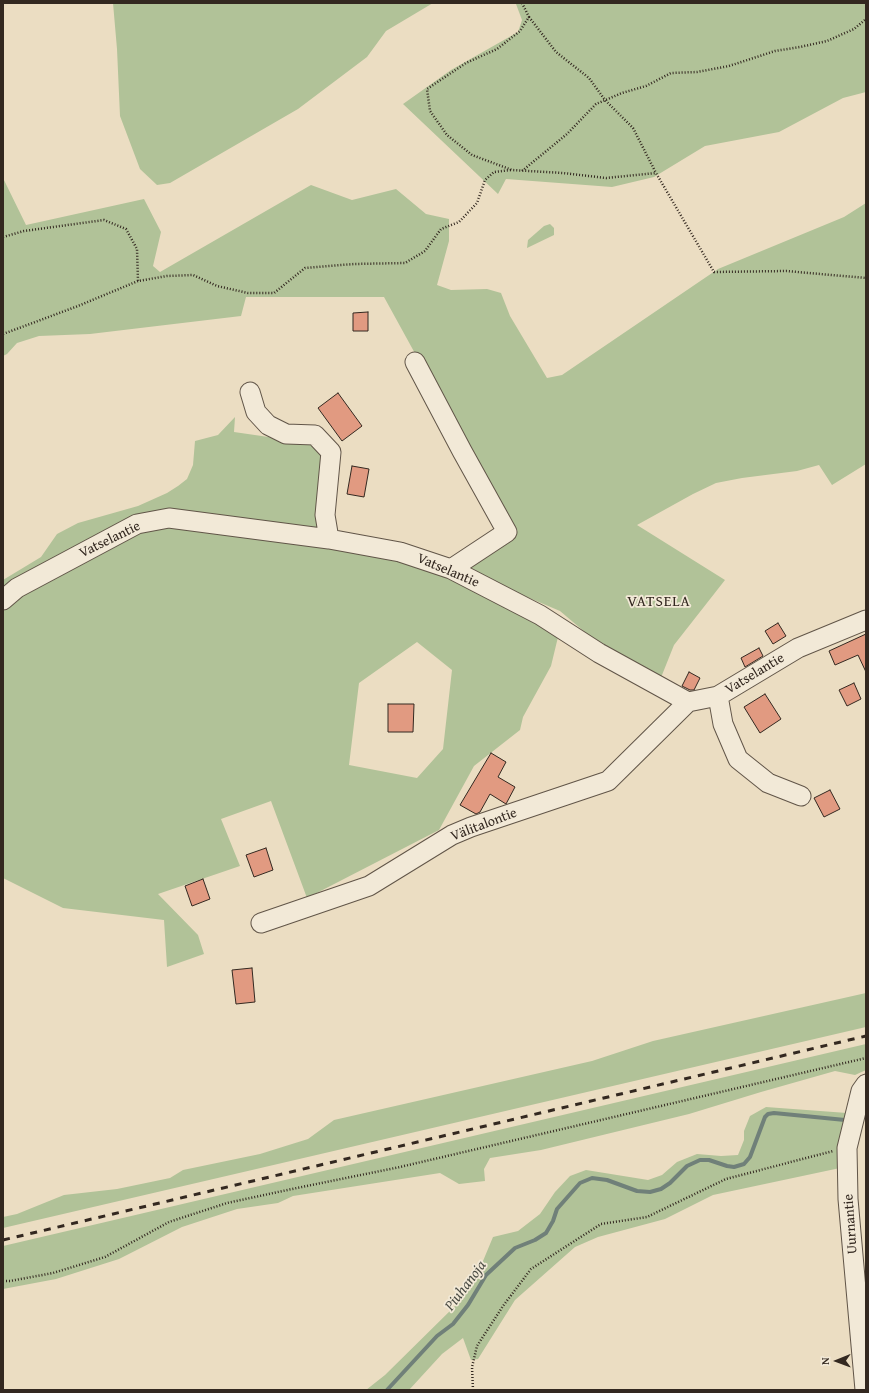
<!DOCTYPE html>
<html>
<head>
<meta charset="utf-8">
<style>
	body { margin:0 }
	#map { position:relative; width:869px; height:1393px; overflow:hidden; background:#ebddc2; font-family:"Gentium Book Plus",serif }
	canvas { display:block }
	.frame { position:absolute; inset:0; border:4px solid #332820; pointer-events:none }
	.north { position:absolute; left:817px; top:1341px; width:40px; height:40px; -webkit-text-stroke:3px #f2e9d7; paint-order:stroke; rotate:269deg; font-size:11px; font-weight:700; line-height:16px; text-align:center; color:#332820 }
	.north::after { content:''; display:block; margin:auto; width:14px; height:18px; background:#332820; clip-path:polygon(50% 0,100% 100%,50% 72%,0 100%) }
</style>
</head>
<body>
<div id="map">
<canvas width="869" height="1393"></canvas>
<div class="frame"></div>
<div class="north">N</div>
</div>
<script>
const ctx = document.querySelector('canvas').getContext('2d');
ctx.lineJoin = 'round';
function fillPath(path, color) { ctx.fillStyle = color; ctx.fill(path, 'evenodd'); }
const poly = rows => new Path2D(rows.map(r => 'M' + r).join(''));
function strokePath(path, color, width, dash) { ctx.strokeStyle = color; ctx.lineWidth = width; ctx.lineCap = dash ? 'butt' : 'round'; ctx.setLineDash(dash || []); ctx.stroke(path); }
function label(font, color, halo, rows, align = 'center') {
  ctx.font = font + ' "Gentium Book Plus",serif'; ctx.lineWidth = 3.5; ctx.setLineDash([]); ctx.textBaseline = 'middle'; ctx.strokeStyle = halo; ctx.fillStyle = color; for (const [text, x, y, turn = 0] of rows) {
    ctx.save(); ctx.translate(x, y); ctx.rotate((+turn || 0) * Math.PI / 180); ctx.textAlign = isNaN(turn) ? turn : align; if (halo) ctx.strokeText(text, 0, 0); ctx.fillText(text, 0, 0); ctx.restore();
  }
}
fillPath(poly([
	[113,3,433,3,386,31,367,57,298,109,170,183,157,185,140,169,120,116,117,49],
	[518,3,866,3,866,92,843,98,779,132,705,146,654,177,612,187,506,179,498,194,403,104,451,70,518,32,522,20,516,4],
	[3,178,26,225,144,199,161,232,153,266,160,272,311,185,352,200,396,189,426,214,449,219,449,241,437,285,451,290,487,289,501,293,510,316,547,378,562,375,718,269,844,217,866,203,866,464,832,485,819,465,797,471,742,478,716,483,693,494,637,525,725,580,674,645,660,680,586,633,560,611,461,569,515,530,467,448,384,297,246,297,241,316,90,334,39,336,17,343,7,354,3,356],
	[550,224,554,228,554,235,527,248,528,240,544,226],
	[235,417,234,432,310,443,323,457,320,533,176,513,3,592,3,580,41,557,57,534,78,523,138,506,167,493,178,486,187,479,193,465,195,441,218,435],
	[163,526,305,544,399,560,438,573,483,593,558,637,551,666,523,717,520,730,474,766,439,830,307,898,271,801,221,819,240,866,158,894,198,935,204,954,167,967,164,920,63,908,3,878,3,606,127,536],
	[417,642,452,670,443,749,417,778,349,765,359,683],
	[866,993,866,1027,3,1228,3,1217,17,1214,64,1195,117,1189,170,1178,183,1170,260,1154,308,1139,334,1120,592,1061,653,1041],
	[866,1044,866,1070,855,1075,835,1071,761,1092,689,1114,541,1150,490,1158,484,1169,485,1181,459,1184,440,1173,293,1196,278,1203,237,1209,182,1227,119,1259,56,1279,3,1289,3,1246],
	[766,1107,847,1113,840,1168,713,1195,665,1219,598,1237,575,1247,515,1300,478,1359,471,1360,463,1338,442,1354,409,1390,366,1390,385,1375,457,1304,483,1261,493,1237,518,1231,540,1214,555,1192,570,1176,586,1170,648,1180,662,1175,677,1162,697,1154,721,1156,738,1155,744,1140,744,1131,750,1116]
]), '#b1c298');
strokePath(poly([
	[387,1390,437,1336,453,1324,468,1305,486,1275,515,1248,535,1240,546,1233,553,1221,557,1209,580,1183,592,1178,607,1180,637,1191,650,1192,661,1189,670,1183,687,1166,700,1160,709,1160,727,1166,734,1167,744,1164,750,1157,765,1117,768,1114,774,1113,845,1120]
]), '#708079', 4);
const building = poly([
	[368,312,368,331,353,331,353,313,368,312],
	[338,393,362,426,342,441,318,408,338,393],
	[352,466,369,469,364,497,347,494,352,466],
	[778,623,786,636,773,644,765,631,778,623],
	[866,634,866,672,858,655,835,665,829,651,866,634],
	[759,648,763,656,745,667,741,658,759,648],
	[689,672,700,678,694,690,690,690,682,686,689,672],
	[854,683,861,699,847,706,839,690,854,683],
	[765,694,781,719,760,733,744,707,765,694],
	[388,704,414,704,413,732,388,732,388,704],
	[491,753,506,762,498,777,515,787,506,804,490,794,480,812,476,814,460,805,491,753],
	[830,790,840,809,824,817,814,798,830,790],
	[266,848,273,870,254,877,246,855,266,848],
	[203,879,210,899,192,906,185,886,203,879],
	[252,968,255,1002,236,1004,232,970,252,968]
]);
fillPath(building, '#e19a81');
strokePath(building, '#332820', 1);
const minor = poly([
	[415,362,462,451,507,532,451,569],
	[250,392,256,412,268,425,286,434,315,435,331,452,325,515,329,539],
	[3,600,17,588,137,524,169,518,329,539,400,552,451,569,540,615,599,653,688,702,718,696,798,648,866,620],
	[718,696,723,724,738,759,768,783,801,796],
	[261,923,369,886,452,835,471,827,608,781,688,702],
	[865,1390,848,1199,847,1148,861,1091,866,1084]
]);
strokePath(minor, '#615548', 21);
strokePath(poly([
	[522,3,529,17,520,31,497,49,466,63,427,89,430,111,447,135,472,155,512,170,563,173,606,178,656,173,714,272,786,271,866,278],
	[529,17,556,52,589,78,605,100,633,128,656,173],
	[522,171,567,134,596,104,622,93,646,86,671,73,697,72,729,66,775,51,800,47,827,41,854,29,866,19],
	[3,237,24,231,104,220,126,229,137,249,138,281],
	[3,334,78,306,138,281,167,276,193,275,217,286,248,293,274,293,305,268,354,264,405,263,425,251,441,229,459,222,477,203,485,180,494,172,511,170],
	[3,1281,10,1281,53,1273,105,1257,169,1222,227,1203,292,1189,400,1167,866,1058],
	[473,1390,472,1367,477,1346,503,1306,531,1269,601,1224,647,1217,726,1179,833,1151]
]), '#332820', 2.5, [1, 2]);
strokePath(minor, '#f2e9d7', 19);
strokePath(poly([
	[3,1240,866,1036]
]), '#332820', 3, [7, 7]);
label('14px', '#332820', '#f2e9d7', [
	["Vatselantie",110,540,-26],
	["Vatselantie",448,571,23],
	["Vatselantie",755,674,-31],
	["Välitalontie",484,825,-21],
	["Uurnantie",851,1224,-94]
]);
ctx.letterSpacing = '1px';
label('15px', '#332820', '#f2e9d7', [
	["VATSELA",659,602]
]);
ctx.letterSpacing = '0px';
label('italic 15px', '#4c4d45', '#f2e9d7', [
	["Piuhanoja",466,1286,-53]
]);
</script>
</body>
</html>
